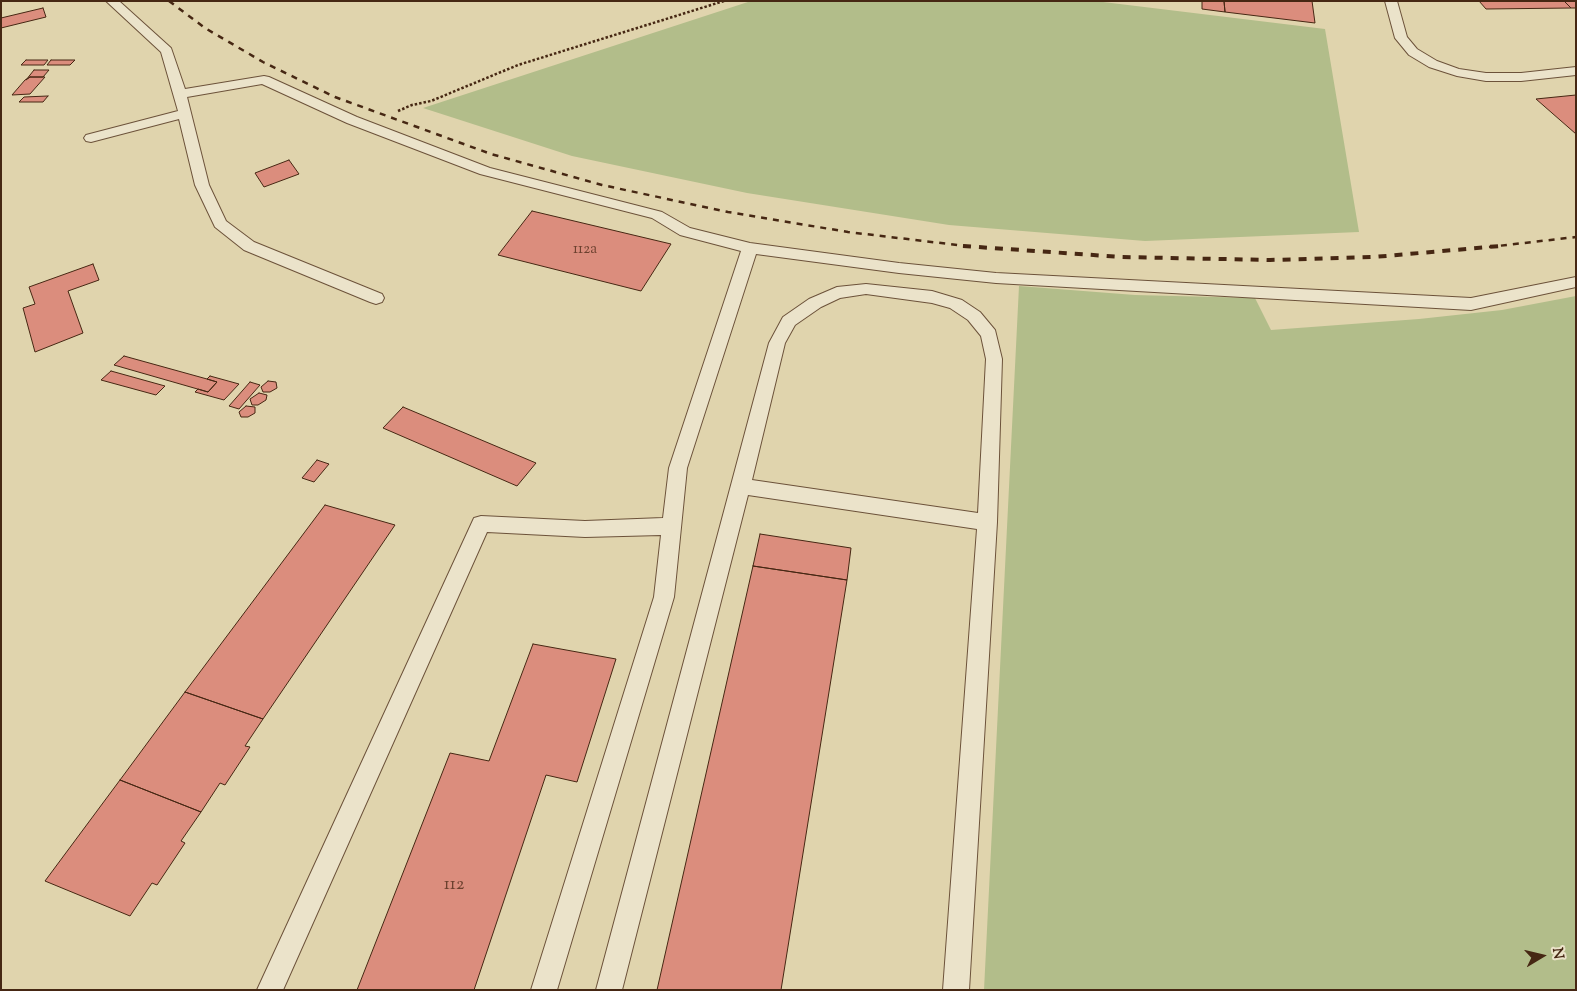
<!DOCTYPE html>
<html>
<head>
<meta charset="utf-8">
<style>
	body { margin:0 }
	#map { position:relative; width:1577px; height:991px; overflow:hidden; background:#e0d4ad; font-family:"Sorts Mill Goudy",serif }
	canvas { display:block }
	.frame { position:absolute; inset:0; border:2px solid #462713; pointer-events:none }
	.north { position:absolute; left:1517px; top:931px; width:50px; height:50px; -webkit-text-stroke:4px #ebe3ca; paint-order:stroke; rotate:81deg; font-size:14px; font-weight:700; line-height:20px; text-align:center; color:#462713 }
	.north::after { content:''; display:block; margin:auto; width:18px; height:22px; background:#462713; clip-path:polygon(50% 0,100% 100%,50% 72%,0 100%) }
</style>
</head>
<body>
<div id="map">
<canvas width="1577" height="991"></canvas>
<div class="frame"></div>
<div class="north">N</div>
</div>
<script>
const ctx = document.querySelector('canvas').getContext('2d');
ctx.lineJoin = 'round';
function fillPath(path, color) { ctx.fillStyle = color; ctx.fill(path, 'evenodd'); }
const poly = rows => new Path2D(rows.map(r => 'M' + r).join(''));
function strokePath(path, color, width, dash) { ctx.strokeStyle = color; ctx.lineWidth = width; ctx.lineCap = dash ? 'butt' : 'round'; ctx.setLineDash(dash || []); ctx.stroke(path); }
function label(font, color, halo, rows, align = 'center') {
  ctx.font = font + ' "Sorts Mill Goudy",serif'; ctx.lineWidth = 5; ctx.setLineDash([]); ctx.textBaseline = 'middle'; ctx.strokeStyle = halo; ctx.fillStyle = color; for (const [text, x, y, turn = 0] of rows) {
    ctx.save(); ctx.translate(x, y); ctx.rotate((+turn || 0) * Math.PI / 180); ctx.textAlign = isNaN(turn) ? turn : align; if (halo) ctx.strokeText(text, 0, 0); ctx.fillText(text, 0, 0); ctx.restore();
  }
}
fillPath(poly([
	[751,1,1095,1,1325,29,1359,232,1145,241,949,225,747,193,572,156,423,108],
	[1019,286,1135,295,1255,298,1271,330,1419,319,1502,310,1576,296,1576,990,984,990]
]), '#b2bd8a');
const building = poly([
	[1202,1,1224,1,1225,12,1202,9,1202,1],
	[1224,1,1312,1,1315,23,1225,12,1224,1],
	[1479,1,1564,1,1571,8,1486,9,1479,1],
	[1564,1,1576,1,1576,8,1571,8,1564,1],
	[43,8,46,17,1,28,1,18,43,8],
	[26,60,48,60,44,65,21,65,26,60],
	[51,60,75,60,70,65,47,65,51,60],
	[34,70,49,70,43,77,30,77,26,80,34,70],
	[30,77,45,77,30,94,12,95,25,80,30,77],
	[1576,95,1576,134,1536,99,1576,95],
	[48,96,43,102,19,102,24,97,48,96],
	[289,160,299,174,264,187,255,173,289,160],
	[532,211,671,244,641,291,498,255,532,211],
	[93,264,99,280,68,291,83,333,35,352,23,308,35,304,29,287,93,264],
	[124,356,207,379,217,382,208,392,114,365,124,356],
	[111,371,165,386,156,395,101,380,111,371],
	[210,376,239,384,224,400,195,392,198,389,208,392,217,382,207,379,210,376],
	[268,381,276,382,277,388,270,392,263,392,261,387,268,381],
	[250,382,260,385,239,409,229,406,250,382],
	[259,393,267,395,266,400,258,405,252,405,250,399,259,393],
	[246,406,255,407,255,413,248,417,241,417,239,412,246,406],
	[403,407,536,463,517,486,383,428,403,407],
	[317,460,329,464,314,482,302,478,317,460],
	[325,505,395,525,263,719,185,692,325,505],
	[760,534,851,548,847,580,753,566,760,534],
	[753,566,847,580,781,990,657,990,753,566],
	[533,644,616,659,577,782,546,775,474,990,357,990,450,753,489,761,533,644],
	[185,692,263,719,245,746,250,747,225,785,220,783,201,812,120,780,185,692],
	[120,780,201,812,181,841,185,843,157,885,152,883,130,916,45,881,120,780]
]);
fillPath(building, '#db8d7d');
strokePath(building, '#462713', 1);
const service = poly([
	[106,1,119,1,171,48,185,89,264,76,269,77,357,117,490,168,662,212,690,228,750,243,899,263,996,273,1471,298,1576,277,1576,287,1471,310,996,283,899,273,756,254,687,468,674,597,557,990,531,990,654,597,661,535,585,537,487,532,283,990,257,990,474,518,481,516,585,521,663,518,669,468,741,251,680,235,652,218,480,174,347,123,262,84,187,97,209,185,226,221,254,242,382,294,384,298,382,302,376,304,370,302,244,250,215,227,195,185,179,119,91,142,86,141,84,138,86,135,178,111,161,52,106,1],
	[1385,1,1397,1,1407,37,1417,49,1437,61,1459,69,1486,73,1521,73,1576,67,1576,75,1521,81,1486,81,1457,76,1429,67,1409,55,1395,38,1385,1],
	[866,284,932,291,962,300,980,312,995,330,1002,359,997,522,969,990,943,990,977,529,748,495,622,990,596,990,769,343,783,317,809,299,837,287,866,284],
	[866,294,932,303,950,308,968,320,981,336,986,359,978,513,752,480,785,343,795,325,821,307,840,298,866,294]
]);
strokePath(service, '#6c523a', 2);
strokePath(poly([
	[398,111,412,105,431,101,518,65,724,1]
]), '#462713', 2.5, [2.5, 2]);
fillPath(service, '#ebe3ca');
strokePath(poly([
	[169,1,205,28,263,62,335,97,491,154,602,185,728,212,848,232,974,247],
	[1489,247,1576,237]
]), '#462713', 2.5, [6, 6]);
strokePath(poly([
	[963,246,1122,257,1270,260,1374,257,1500,246]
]), '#462713', 4, [8, 8]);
label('15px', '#6b402e', null, [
	["112a",585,250]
]);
label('18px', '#6b402e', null, [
	["112",454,886]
]);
</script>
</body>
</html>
